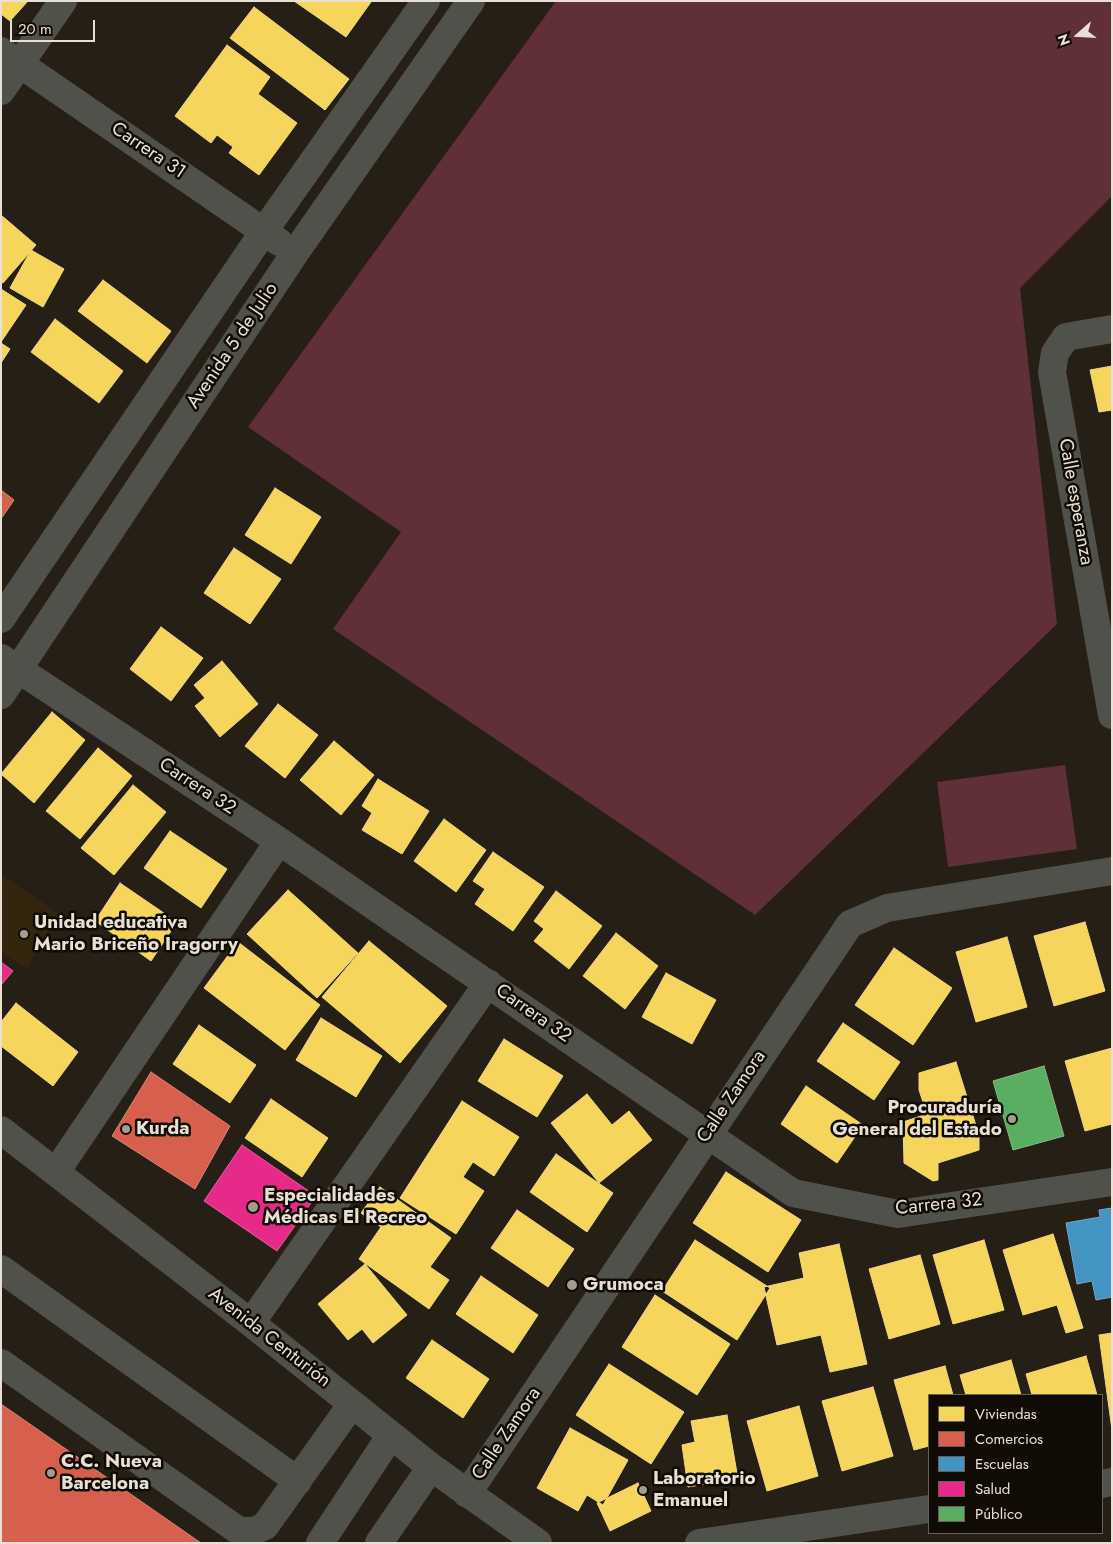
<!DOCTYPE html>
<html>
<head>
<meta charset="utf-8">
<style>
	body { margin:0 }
	#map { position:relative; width:1113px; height:1544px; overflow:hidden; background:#251f15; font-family:Jost,sans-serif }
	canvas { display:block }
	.frame { position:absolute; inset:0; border:2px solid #e8e0d4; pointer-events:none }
	.legend { position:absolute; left:928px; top:1394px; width:175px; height:140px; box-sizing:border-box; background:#100b04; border:1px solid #666057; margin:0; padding:6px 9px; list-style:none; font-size:15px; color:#e8e0d4 }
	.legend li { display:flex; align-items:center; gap:10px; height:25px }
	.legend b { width:25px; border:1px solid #666057 }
	.north { position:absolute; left:1053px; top:10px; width:50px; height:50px; -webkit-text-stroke:4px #100b04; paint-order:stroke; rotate:251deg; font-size:14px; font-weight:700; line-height:20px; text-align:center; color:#e8e0d4 }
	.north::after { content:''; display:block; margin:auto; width:18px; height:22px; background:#e8e0d4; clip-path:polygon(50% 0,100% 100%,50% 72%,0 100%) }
	.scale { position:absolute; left:10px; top:20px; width:85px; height:22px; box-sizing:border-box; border:2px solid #e8e0d4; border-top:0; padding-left:6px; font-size:15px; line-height:18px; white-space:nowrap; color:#e8e0d4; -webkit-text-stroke:4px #100b04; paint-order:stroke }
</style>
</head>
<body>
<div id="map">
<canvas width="1113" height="1544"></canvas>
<div class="frame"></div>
<ul class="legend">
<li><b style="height:14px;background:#f6d55c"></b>Viviendas</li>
<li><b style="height:14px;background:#d6604d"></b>Comercios</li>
<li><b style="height:14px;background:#4393c3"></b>Escuelas</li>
<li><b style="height:14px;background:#e7298a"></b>Salud</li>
<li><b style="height:14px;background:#5aae61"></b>Público</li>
</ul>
<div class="north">N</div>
<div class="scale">20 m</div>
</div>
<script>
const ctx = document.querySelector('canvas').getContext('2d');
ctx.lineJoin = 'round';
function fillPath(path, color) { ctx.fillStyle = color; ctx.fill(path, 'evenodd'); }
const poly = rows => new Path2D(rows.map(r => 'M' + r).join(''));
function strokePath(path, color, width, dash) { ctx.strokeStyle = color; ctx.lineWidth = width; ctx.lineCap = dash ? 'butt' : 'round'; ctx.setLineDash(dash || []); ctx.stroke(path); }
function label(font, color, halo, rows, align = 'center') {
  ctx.font = font + ' Jost,sans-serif'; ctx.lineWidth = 5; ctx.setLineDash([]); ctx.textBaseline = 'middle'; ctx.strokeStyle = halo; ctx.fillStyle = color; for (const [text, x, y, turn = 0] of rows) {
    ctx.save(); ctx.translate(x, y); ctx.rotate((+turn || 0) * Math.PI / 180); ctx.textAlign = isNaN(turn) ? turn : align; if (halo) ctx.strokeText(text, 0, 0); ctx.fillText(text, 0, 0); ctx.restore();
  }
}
fillPath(poly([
	[1,874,59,914,27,968,1,953]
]), '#34250e');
fillPath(poly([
	[556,1,1112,1,1112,196,1020,288,1057,624,755,915,333,629,401,532,248,427],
	[1065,765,1077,849,948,867,937,782]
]), '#602f37');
const homes = poly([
	[1,1,28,1,10,21,1,14,1,1],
	[294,1,370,1,371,2,346,37,294,1],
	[254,7,349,79,325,110,230,38,254,7],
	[227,45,270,77,258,94,297,123,259,175,229,153,233,147,217,135,211,143,175,116,227,45],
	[1,215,36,245,3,283,1,282,1,215],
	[31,250,64,269,43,307,10,288,31,250],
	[103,280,171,331,147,363,78,311,103,280],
	[1,289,26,305,1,342,1,289],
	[55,319,123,371,99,403,31,352,55,319],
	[1,343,10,349,1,363,1,343],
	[1112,366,1112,410,1099,412,1090,370,1112,366],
	[275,488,321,517,291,564,245,535,275,488],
	[234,548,281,579,250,624,204,593,234,548],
	[161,627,203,658,171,701,130,669,161,627],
	[222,661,258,704,220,737,195,706,205,698,194,685,222,661],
	[278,704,318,735,285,778,245,746,278,704],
	[52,712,85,740,34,803,1,774,52,712],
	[334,741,374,775,341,815,300,780,334,741],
	[98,748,132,776,80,839,46,811,98,748],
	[378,779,429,811,402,854,362,830,372,813,362,806,378,779],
	[133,785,166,812,114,875,81,848,133,785],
	[444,819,486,850,456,892,414,861,444,819],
	[170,831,227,869,201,908,144,868,170,831],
	[493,852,544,887,513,931,475,904,485,889,473,881,493,852],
	[120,883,177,922,151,961,95,921,120,883],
	[288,890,358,953,317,998,247,934,288,890],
	[556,891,602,926,569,969,534,941,544,929,534,921,556,891],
	[1085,922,1105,991,1054,1006,1034,936,1085,922],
	[616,933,658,966,625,1009,583,976,616,933],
	[1007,937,1027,1007,976,1022,956,952,1007,937],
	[369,941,447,1006,400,1063,322,997,369,941],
	[238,942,320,1005,285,1050,204,988,238,942],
	[894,948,952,988,913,1045,855,1005,894,948],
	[666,973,716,1000,692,1044,642,1017,666,973],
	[16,1003,78,1052,53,1086,1,1046,1,1022,16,1003],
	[321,1018,382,1056,356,1097,296,1060,321,1018],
	[843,1023,900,1062,874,1100,817,1061,843,1023],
	[199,1025,256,1065,230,1103,173,1064,199,1025],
	[504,1039,563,1076,537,1117,478,1081,504,1039],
	[1112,1048,1112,1124,1085,1131,1065,1061,1112,1048],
	[956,1062,979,1135,979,1150,938,1163,938,1180,933,1181,904,1163,903,1122,927,1114,919,1090,919,1073,956,1062],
	[806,1086,863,1125,837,1163,781,1124,806,1086],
	[587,1094,612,1125,629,1111,652,1140,599,1183,551,1123,587,1094],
	[271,1099,328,1138,302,1177,245,1138,271,1099],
	[462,1101,519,1137,494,1176,473,1162,463,1177,484,1191,456,1234,400,1198,462,1101],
	[556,1154,613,1193,587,1232,530,1192,556,1154],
	[726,1172,801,1220,768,1272,693,1223,726,1172],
	[380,1187,451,1238,430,1267,449,1280,429,1309,359,1259,381,1227,361,1213,380,1187],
	[517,1210,574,1249,548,1287,491,1248,517,1210],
	[1053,1234,1083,1328,1066,1333,1057,1305,1023,1315,1003,1250,1053,1234],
	[695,1240,770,1288,737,1340,662,1291,695,1240],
	[984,1240,1004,1310,953,1324,933,1255,984,1240],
	[839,1244,867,1364,830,1372,821,1335,777,1345,764,1287,804,1278,799,1253,839,1244],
	[920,1255,940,1324,889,1339,869,1269,920,1255],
	[365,1264,407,1315,373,1343,362,1329,348,1340,318,1304,365,1264],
	[481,1276,538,1315,513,1353,456,1314,481,1276],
	[655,1295,730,1344,697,1395,622,1347,655,1295],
	[1112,1333,1112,1430,1099,1335,1112,1333],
	[432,1340,489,1379,463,1418,406,1378,432,1340],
	[1086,1356,1097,1395,1032,1395,1026,1374,1086,1356],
	[1011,1360,1021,1395,966,1395,960,1375,1011,1360],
	[609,1364,684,1412,651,1464,576,1415,609,1364],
	[945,1366,953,1395,929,1395,929,1446,914,1450,894,1380,945,1366],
	[873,1387,893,1456,842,1471,822,1401,873,1387],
	[799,1406,818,1476,767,1491,747,1421,799,1406],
	[727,1415,738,1479,688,1487,682,1445,695,1442,691,1421,727,1415],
	[570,1428,628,1460,603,1505,587,1495,578,1511,537,1488,570,1428],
	[638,1483,651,1511,610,1531,597,1503,638,1483]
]);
fillPath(homes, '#f6d55c');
strokePath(homes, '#f2d880', 1);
const shops = poly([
	[1,490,14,500,1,519,1,490],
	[151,1072,230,1126,195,1189,112,1136,151,1072],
	[1,1404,201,1543,1,1543,1,1404]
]);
fillPath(shops, '#d6604d');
strokePath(shops, '#db8676', 1);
const schools = poly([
	[1112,1208,1112,1297,1096,1300,1092,1281,1077,1284,1066,1223,1100,1217,1099,1210,1112,1208]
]);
fillPath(schools, '#4393c3');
strokePath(schools, '#74aac8', 1);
const health = poly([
	[1,962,13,971,1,985,1,962],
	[242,1145,316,1196,277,1251,204,1201,242,1145]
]);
fillPath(health, '#e7298a');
strokePath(health, '#e760a0', 1);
const public = poly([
	[1044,1066,1064,1136,1013,1150,993,1081,1044,1066]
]);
fillPath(public, '#5aae61');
strokePath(public, '#85bd84', 1);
strokePath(poly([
	[1,51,279,242],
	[1,91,63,1],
	[1112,329,1066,337,1055,353,1052,372,1112,715],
	[1,619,264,231,426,1],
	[1,658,279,841,793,1193,898,1214,1112,1182],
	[1,695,295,253,471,1],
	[1,1130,251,1323,431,1467,538,1543],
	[56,1172,279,841],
	[1,1269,298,1481],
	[251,1323,488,983],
	[1,1363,239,1531,254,1531,265,1526,352,1404],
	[1102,1484,1112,1482],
	[467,1494,850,924,887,908,1112,871],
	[320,1543,391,1435],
	[379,1543,431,1467],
	[699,1543,929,1509]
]), '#51514b', 28);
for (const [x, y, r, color] of [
	[24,934,5,"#a49c91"],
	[1012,1119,5,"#a49c91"],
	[126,1129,5,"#a49c91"],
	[253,1207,6,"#a49c91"],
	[572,1285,6,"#a49c91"],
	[51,1473,5,"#a49c91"],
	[643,1490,5,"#a49c91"]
]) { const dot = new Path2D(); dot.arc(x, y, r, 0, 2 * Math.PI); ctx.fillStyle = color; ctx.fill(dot); strokePath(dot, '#100b04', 2); }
label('19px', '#e8e0d4', '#100b04', [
	["Carrera 31",148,151,34],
	["Avenida 5 de Julio",233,346,-56],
	["Calle esperanza",1075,502,80],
	["Carrera 32",197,787,33],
	["Carrera 32",533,1014,35],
	["Calle Zamora",732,1097,-56],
	["Carrera 32",939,1205,-6],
	["Avenida Centurión",269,1338,38],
	["Calle Zamora",507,1434,-56]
]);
label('bold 19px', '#e8e0d4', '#100b04', [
	["Unidad educativa",34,923],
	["Mario Briceño Iragorry",34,945],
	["Procuraduría",1002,1108,"right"],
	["General del Estado",1002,1130,"right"],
	["Kurda",136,1129],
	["Especialidades",264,1196],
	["Médicas El Recreo",264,1218],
	["Grumoca",583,1285],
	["C.C. Nueva",61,1462],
	["Barcelona",61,1484],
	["Laboratorio",653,1479],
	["Emanuel",653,1501]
], 'left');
</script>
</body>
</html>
